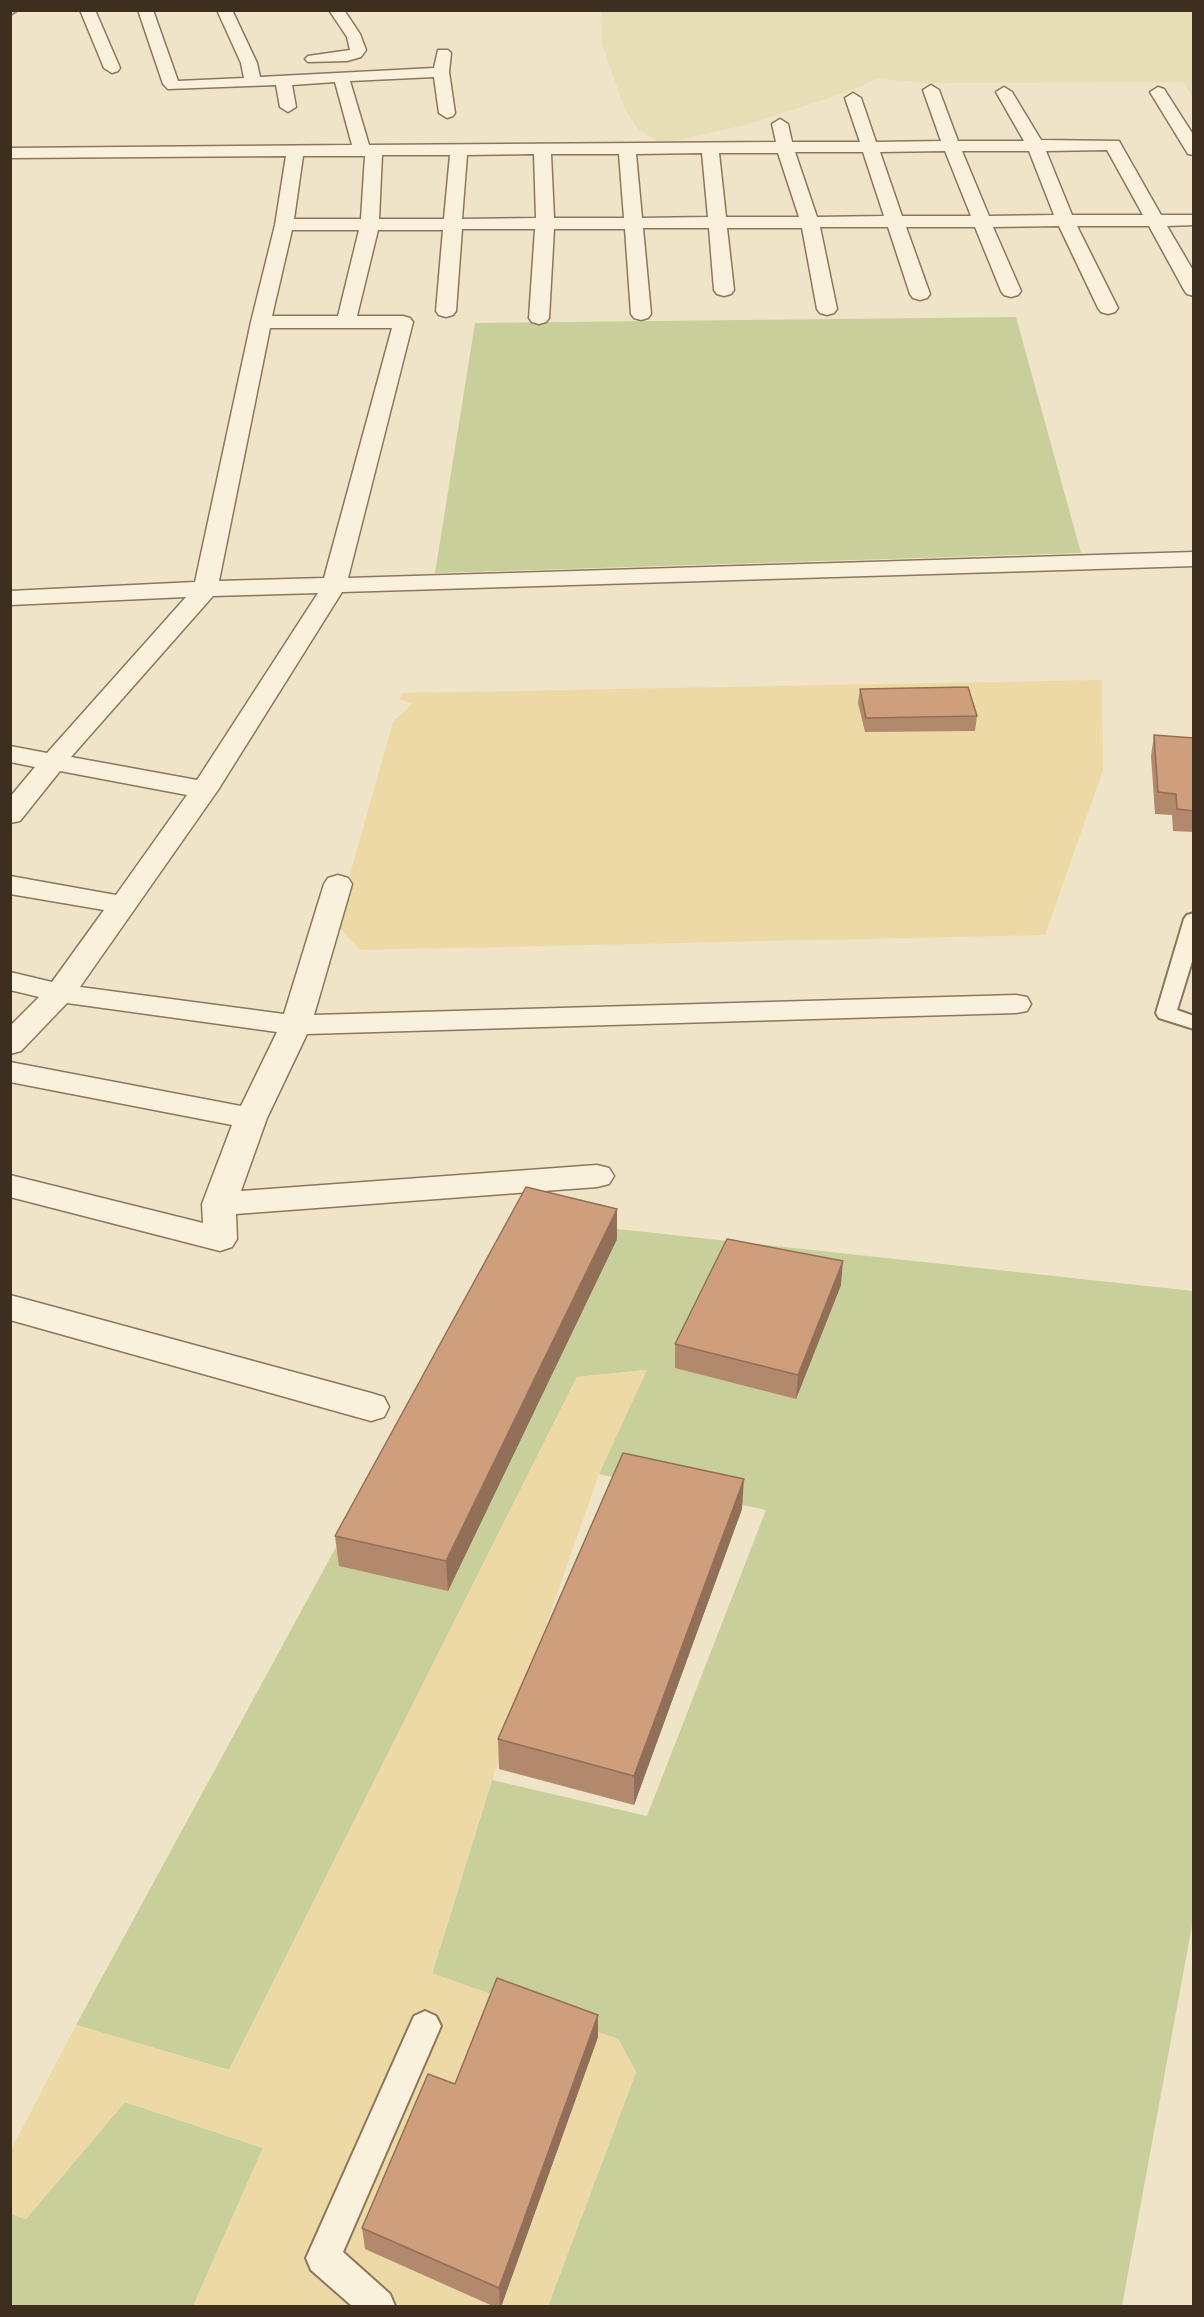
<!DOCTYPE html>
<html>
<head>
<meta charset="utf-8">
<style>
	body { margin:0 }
	#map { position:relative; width:1204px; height:2317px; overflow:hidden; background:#f0e4c8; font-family:Spectral,serif }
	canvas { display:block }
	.frame { position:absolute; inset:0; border:12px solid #3d2e20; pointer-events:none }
</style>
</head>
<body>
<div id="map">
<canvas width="1204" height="2317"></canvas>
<div class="frame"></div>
</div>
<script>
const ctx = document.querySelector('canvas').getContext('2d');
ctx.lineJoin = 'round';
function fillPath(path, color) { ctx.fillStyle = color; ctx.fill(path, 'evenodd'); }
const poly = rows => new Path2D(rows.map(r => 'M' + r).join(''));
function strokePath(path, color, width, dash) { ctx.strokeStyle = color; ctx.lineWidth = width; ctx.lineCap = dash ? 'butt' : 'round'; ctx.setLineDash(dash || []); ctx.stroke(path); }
fillPath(poly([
	[601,11,1193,11,1193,98,1183,82,932,83,877,79,850,91,749,124,661,144,637,128,624,107,602,44]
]), '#e6deb5');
fillPath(poly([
	[1016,317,1081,553,435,573,475,323],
	[515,1218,1193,1291,1193,1920,1122,2306,548,2306,636,2072,618,2039,432,1974,492,1780,647,1816,766,1510,599,1474,646,1370,577,1377,229,2070,76,2025],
	[125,2102,263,2148,193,2306,11,2306,11,2214,26,2219]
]), '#c9cf9b');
fillPath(poly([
	[1102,680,1103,770,1045,935,360,950,336,924,393,722,412,704,399,699,403,693],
	[647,1370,599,1474,492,1780,432,1973,618,2039,636,2072,548,2306,193,2306,263,2148,125,2102,26,2219,11,2214,11,2150,76,2025,229,2070,577,1377]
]), '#ecd9a5');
const service = poly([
	[1194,913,1194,955,1177,1010,1194,1016,1194,1029,1159,1018,1156,1013,1184,919,1187,915,1194,913],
	[425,2011,436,2016,441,2026,343,2252,390,2294,395,2306,352,2306,311,2270,306,2258,414,2016,425,2011]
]);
const minor = poly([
	[10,10,18,10,10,15,10,10],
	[80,10,95,10,120,68,118,71,112,73,104,68,80,10],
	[138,10,153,10,178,81,244,78,241,63,217,10,232,10,257,63,260,77,434,68,438,50,448,50,451,53,449,72,455,113,453,116,447,118,439,113,434,77,350,81,369,145,776,142,772,124,780,119,788,124,792,142,860,142,845,98,853,93,861,98,876,142,941,141,923,90,931,85,939,90,958,141,1024,141,996,92,1004,87,1012,92,1041,140,1119,141,1161,215,1194,215,1194,225,1167,226,1194,272,1194,296,1187,294,1184,290,1149,226,1077,226,1118,308,1115,312,1108,314,1101,312,1098,308,1059,226,993,227,1021,291,1018,295,1011,297,1004,295,1001,291,975,227,906,227,930,294,927,298,920,300,913,298,910,294,888,227,820,227,837,309,834,313,827,315,820,313,817,309,802,228,727,228,734,290,731,294,724,296,717,294,714,290,709,228,643,228,651,314,648,318,641,320,634,318,631,314,625,229,554,229,549,318,546,322,539,324,532,322,529,318,535,229,462,229,456,311,453,315,446,317,439,315,436,311,443,230,378,230,357,316,403,316,410,318,413,322,348,578,1194,552,1194,566,342,592,218,790,80,987,284,1014,324,884,328,878,338,875,348,878,352,884,314,1015,1016,995,1027,997,1031,1004,1027,1011,1016,1013,307,1034,267,1118,241,1191,597,1165,609,1168,614,1176,609,1184,597,1187,236,1214,237,1239,232,1247,220,1251,10,1197,10,1175,203,1223,202,1204,232,1125,10,1082,10,1062,241,1106,277,1032,67,1003,21,1051,10,1054,10,1026,39,997,10,990,10,972,52,982,104,910,10,894,10,876,116,895,187,795,60,771,20,821,10,823,10,797,35,767,10,762,10,746,47,753,186,597,10,605,10,591,195,582,251,322,275,225,286,156,10,158,10,148,352,145,335,82,292,85,296,107,288,112,280,107,276,85,168,89,163,84,138,10],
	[1107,150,1143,215,1072,215,1046,151,1107,150],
	[945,151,971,216,902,216,880,152,945,151],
	[962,151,1029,151,1054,215,989,216,962,151],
	[795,152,863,152,884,216,817,217,795,152],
	[702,153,708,217,642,218,636,154,702,153],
	[719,153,778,153,799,217,726,217,719,153],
	[534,154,536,218,462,219,467,155,534,154],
	[551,154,619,154,624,218,554,218,551,154],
	[382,155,450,155,444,219,379,219,382,155],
	[303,156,365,156,361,219,294,219,303,156],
	[292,230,359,230,338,316,272,316,292,230],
	[270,328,392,328,324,578,219,581,270,328],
	[318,593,197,780,71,757,213,596,318,593],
	[329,10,344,10,360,34,366,50,361,57,347,61,308,62,305,59,308,56,350,50,347,37,329,10],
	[1158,87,1164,89,1194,136,1194,155,1188,154,1150,92,1158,87],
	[10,1295,371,1393,384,1397,389,1407,384,1417,371,1421,10,1320,10,1295]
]);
strokePath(service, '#8d765c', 4);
strokePath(minor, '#8d765c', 3);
fillPath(service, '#faf1dc');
fillPath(minor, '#faf1dc');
fillPath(poly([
	[860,689,977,716,975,731,865,732,858,703],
	[1154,735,1194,738,1194,832,1173,831,1172,815,1155,814,1151,756],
	[617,1239,448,1591,339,1566,335,1536],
	[841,1285,796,1399,675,1368,675,1344],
	[742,1509,634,1805,499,1769,498,1739],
	[598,2015,598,2037,501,2307,495,2307,365,2249,362,2228,455,2084]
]), '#b2896c');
fillPath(poly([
	[617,1209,617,1239,448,1591,446,1561],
	[843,1261,841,1285,796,1399,798,1375],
	[744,1479,742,1509,634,1805,634,1776],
	[598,2015,598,2037,501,2307,500,2307,499,2288]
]), '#916f58');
const building = poly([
	[968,687,977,716,866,718,860,689,968,687],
	[1154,735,1194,738,1194,811,1177,809,1176,794,1158,792,1154,735],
	[526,1187,617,1209,446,1561,335,1536,526,1187],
	[727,1239,843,1261,798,1375,675,1344,727,1239],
	[623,1453,744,1479,634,1776,498,1739,623,1453],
	[497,1978,598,2015,499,2288,362,2228,428,2074,455,2084,497,1978]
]);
fillPath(building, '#cf9f7d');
strokePath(building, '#916f58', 1.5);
</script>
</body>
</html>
